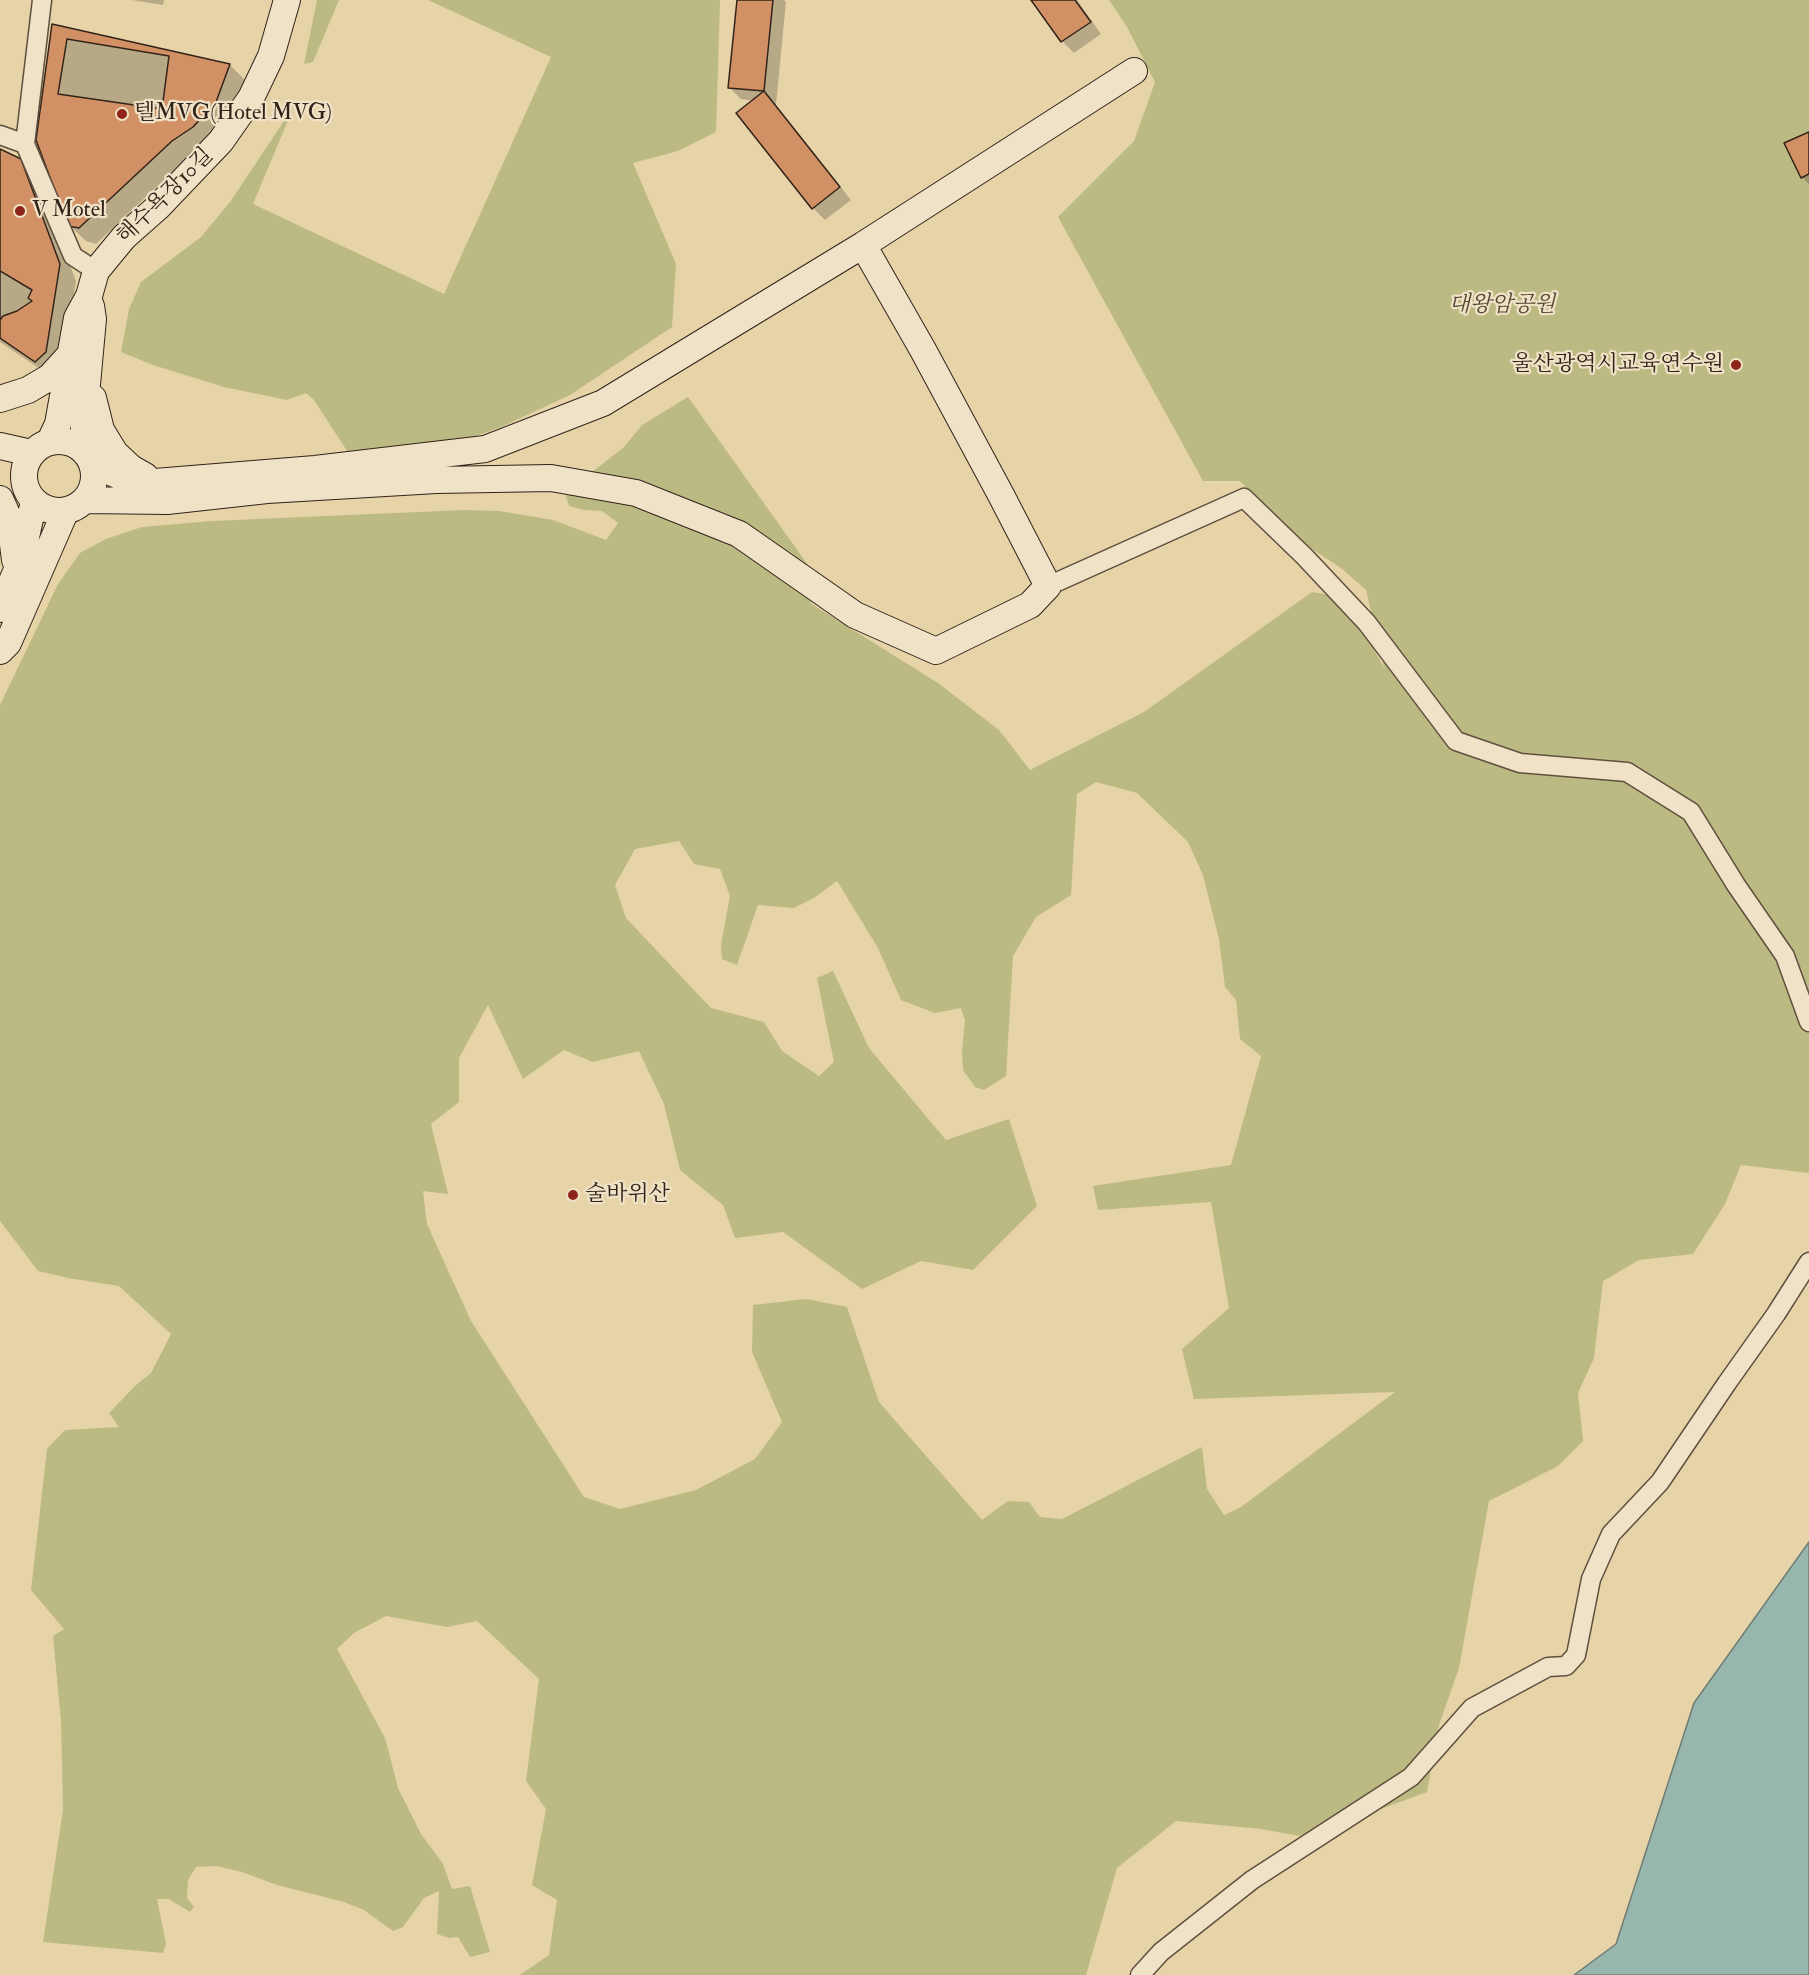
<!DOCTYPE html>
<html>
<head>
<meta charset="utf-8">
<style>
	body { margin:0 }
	canvas { display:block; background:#e6d3a8 }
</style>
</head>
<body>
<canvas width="1809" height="1975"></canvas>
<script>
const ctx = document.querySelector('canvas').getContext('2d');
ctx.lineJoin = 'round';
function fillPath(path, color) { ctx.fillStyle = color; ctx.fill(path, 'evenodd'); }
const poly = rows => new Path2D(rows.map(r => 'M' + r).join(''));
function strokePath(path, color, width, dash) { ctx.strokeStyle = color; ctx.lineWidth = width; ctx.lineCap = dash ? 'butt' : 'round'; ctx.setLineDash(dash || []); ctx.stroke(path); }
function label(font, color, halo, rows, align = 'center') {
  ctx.font = font + ' "IM FELL Double Pica","Noto Serif KR",serif'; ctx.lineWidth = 4.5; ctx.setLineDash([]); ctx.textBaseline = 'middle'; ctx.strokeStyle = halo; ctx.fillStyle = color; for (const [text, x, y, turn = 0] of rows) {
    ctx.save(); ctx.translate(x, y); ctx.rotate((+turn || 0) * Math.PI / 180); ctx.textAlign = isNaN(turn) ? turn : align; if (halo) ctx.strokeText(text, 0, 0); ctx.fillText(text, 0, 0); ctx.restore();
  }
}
fillPath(poly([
	[317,0,339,0,313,62,304,64],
	[428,0,720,0,716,132,678,151,633,163,676,264,672,327,570,395,501,427,430,453,353,460,314,400,306,393,287,400,224,387,153,365,121,352,129,309,141,282,201,237,230,202,294,106,253,204,444,294,551,57],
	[1109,0,1809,0,1809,1173,1741,1165,1725,1204,1693,1254,1639,1260,1603,1281,1594,1358,1578,1393,1583,1441,1558,1466,1489,1501,1459,1668,1439,1725,1427,1792,1305,1837,1261,1829,1176,1821,1117,1868,1086,1975,520,1975,549,1955,557,1900,532,1885,546,1809,526,1781,539,1679,477,1621,447,1627,386,1616,354,1633,337,1649,385,1738,398,1788,421,1834,443,1864,452,1889,470,1886,490,1952,470,1957,458,1937,449,1938,437,1934,439,1891,424,1898,403,1927,393,1931,364,1910,344,1902,277,1885,242,1872,217,1866,196,1867,188,1880,187,1898,194,1907,190,1912,169,1899,157,1899,166,1944,163,1953,43,1942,63,1810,61,1721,53,1636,64,1629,31,1590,47,1449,65,1430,119,1427,109,1413,135,1386,151,1373,171,1334,119,1286,68,1278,38,1271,0,1221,0,705,58,584,80,553,106,539,142,527,212,521,464,510,499,511,553,520,606,540,618,523,602,511,584,510,569,506,566,497,572,482,587,476,624,447,642,425,688,397,818,579,810,603,938,683,999,730,1030,770,1144,712,1312,592,1346,598,1384,668,1366,590,1341,568,1292,536,1240,481,1203,481,1058,217,1134,141,1155,82,1127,27],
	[1096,782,1137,793,1188,842,1203,875,1219,939,1225,987,1236,1000,1240,1039,1261,1056,1231,1165,1093,1186,1098,1210,1211,1202,1229,1308,1182,1349,1194,1399,1395,1392,1241,1507,1224,1515,1207,1489,1202,1447,1062,1519,1040,1517,1029,1502,1008,1501,982,1520,879,1402,847,1307,806,1299,753,1305,752,1352,782,1422,755,1459,696,1490,620,1509,584,1497,471,1321,427,1224,423,1191,448,1194,431,1124,459,1102,459,1058,488,1005,523,1079,564,1050,593,1062,639,1051,664,1104,680,1170,723,1205,735,1238,783,1232,862,1289,921,1261,973,1270,1037,1206,1009,1119,946,1140,869,1048,833,971,817,978,834,1062,819,1076,782,1051,764,1022,711,1008,626,918,615,885,635,849,679,841,694,864,720,869,730,896,721,945,722,959,737,965,758,905,794,908,814,898,837,881,878,948,901,1000,935,1013,961,1008,965,1020,962,1052,963,1070,975,1087,984,1090,1006,1076,1013,956,1036,917,1071,895,1077,794]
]), '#bcba83');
const water = poly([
	[1809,1542,1809,1975,1574,1975,1616,1944,1694,1703,1809,1542]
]);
fillPath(water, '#97b7ae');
strokePath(water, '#6f7c73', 1.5);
fillPath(poly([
	[132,0,164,0,163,5],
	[738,0,784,0,786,2,776,105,851,200,825,220,813,208,755,101,741,99,729,87],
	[1033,0,1077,0,1101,34,1074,53,1063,42],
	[53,26,230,65,246,81,232,118,209,143,188,157,96,244,86,241,69,225],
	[1809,134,1809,184,1802,177],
	[0,151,20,160,36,177,76,281,62,368,52,377,0,342]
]), '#0003');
const building = poly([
	[737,0,773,0,764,91,728,88,737,0],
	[1031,0,1075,0,1091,22,1061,42,1031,0],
	[52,24,230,64,216,102,193,127,172,141,79,228,68,226,36,140,52,24],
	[67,39,169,56,162,109,58,94,67,39],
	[764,91,840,187,812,209,736,113,764,91],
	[1809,132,1809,174,1801,178,1784,143,1809,132],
	[0,149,21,159,60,264,46,352,35,362,0,338,0,149],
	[0,271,32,290,28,298,32,301,17,311,3,316,0,320,0,271]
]);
fillPath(building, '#d19164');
strokePath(building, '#32231a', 1.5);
const street = poly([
	[42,0,25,144,73,256,96,271],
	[0,135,25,144],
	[1048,586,1244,498,1305,557,1367,623,1456,741,1520,763,1627,772,1691,812,1736,885,1785,956,1809,1022],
	[1140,1975,1161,1952,1252,1880,1411,1777,1472,1708,1548,1667,1566,1666,1576,1655,1591,1579,1611,1534,1660,1482,1727,1383,1776,1314,1809,1262]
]);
const secondary = poly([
	[93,398,101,430,115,453,131,468,145,476],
	[0,399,28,390,50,377,69,356],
	'24 476a35 35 0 1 1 70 0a35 35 0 1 1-70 0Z',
	[50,441,58,424,77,318,89,296,96,271,124,237,158,207,221,141,251,98,271,56,287,0],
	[0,446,31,453],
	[84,450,84,417,93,319,91,306],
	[92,464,122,477,155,482,315,469,485,449,603,403,863,245,1134,71],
	[0,499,10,521,15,560],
	[85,500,167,501,267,490,436,480,551,478,636,493,739,534,855,615,936,651,1030,605,1048,586,1001,495,923,350,863,245],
	[0,609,16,572,26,537,34,501],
	[0,651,8,643,66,510]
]);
strokePath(street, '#5f4f3e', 21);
strokePath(secondary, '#32231a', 28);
strokePath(street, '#efe2c6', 18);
strokePath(secondary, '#efe2c6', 26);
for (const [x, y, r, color] of [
	[122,114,6,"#8f2418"],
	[20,211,6,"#8f2418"],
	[1736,365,6,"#8f2418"],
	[573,1195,6,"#8f2418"]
]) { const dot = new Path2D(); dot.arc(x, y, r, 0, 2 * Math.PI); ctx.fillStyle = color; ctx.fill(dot); strokePath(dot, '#efe2c6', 2); }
label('22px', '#32231a', '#efe2c6', [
	["텔MVG(Hotel MVG)",134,114],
	["V Motel",32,211],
	["울산광역시교육연수원",1724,365,"right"],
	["술바위산",585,1195]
], 'left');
label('22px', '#32231a', '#efe2c6', [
	["해수욕장10길",166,197,-45]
]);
label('italic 22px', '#544934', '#efe2c6', [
	["대왕암공원",1502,306]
]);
</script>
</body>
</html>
